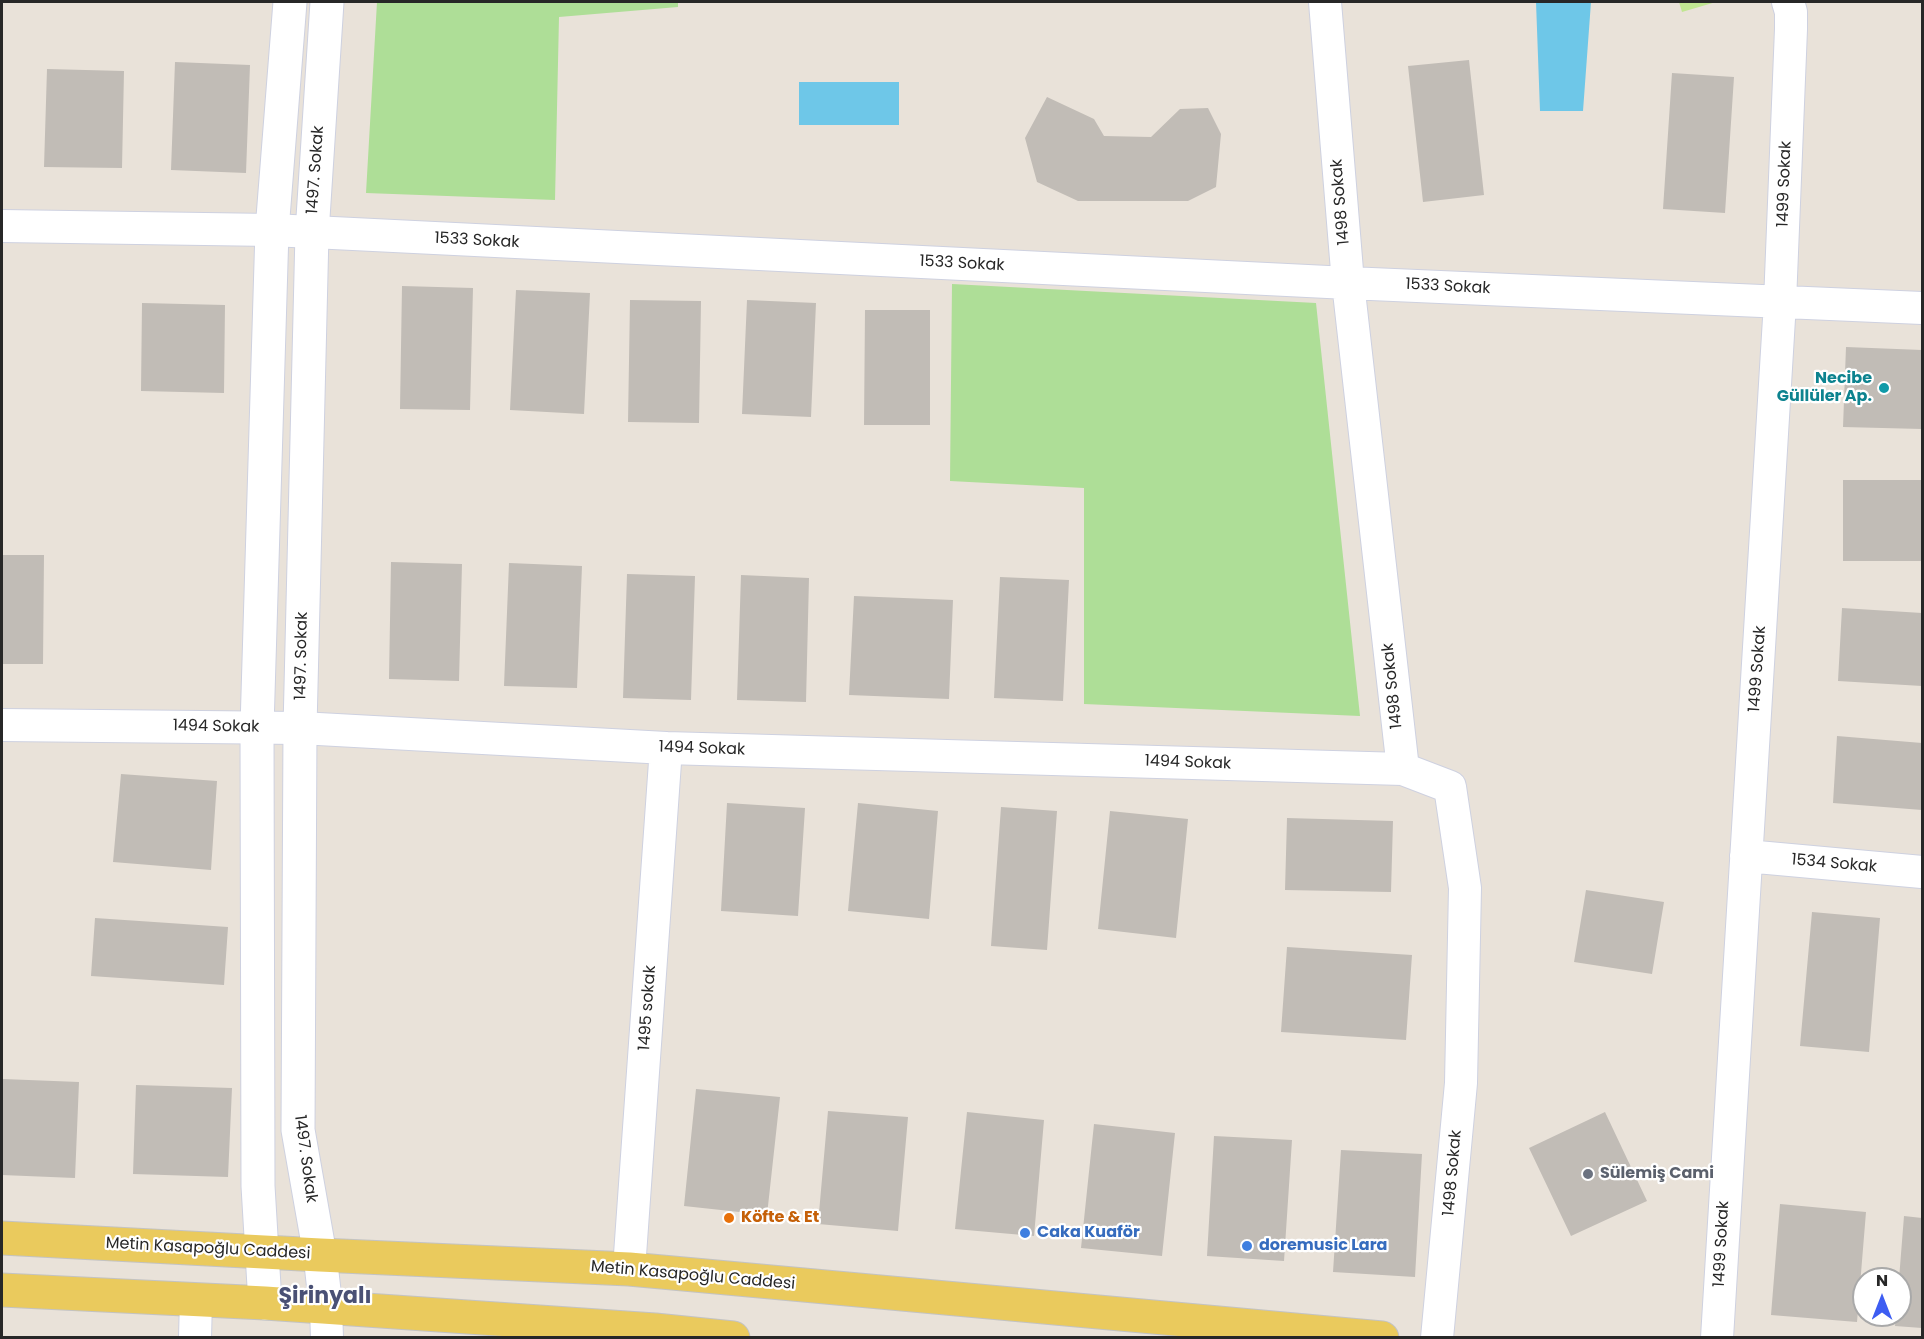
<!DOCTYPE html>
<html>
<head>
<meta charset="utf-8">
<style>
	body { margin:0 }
	#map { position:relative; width:1924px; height:1339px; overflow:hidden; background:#e9e2d9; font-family:Poppins,sans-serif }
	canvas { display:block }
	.frame { position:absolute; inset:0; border:3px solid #272727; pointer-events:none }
	.north { position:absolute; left:1852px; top:1267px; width:60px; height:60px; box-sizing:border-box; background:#fff; border:2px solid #a9a9a9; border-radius:50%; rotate:0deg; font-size:16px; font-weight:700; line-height:24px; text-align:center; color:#272727 }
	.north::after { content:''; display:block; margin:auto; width:21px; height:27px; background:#3d5df2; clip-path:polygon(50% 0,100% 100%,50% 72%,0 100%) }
</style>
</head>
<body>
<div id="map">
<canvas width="1924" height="1339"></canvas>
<div class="frame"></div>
<div class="north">N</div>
</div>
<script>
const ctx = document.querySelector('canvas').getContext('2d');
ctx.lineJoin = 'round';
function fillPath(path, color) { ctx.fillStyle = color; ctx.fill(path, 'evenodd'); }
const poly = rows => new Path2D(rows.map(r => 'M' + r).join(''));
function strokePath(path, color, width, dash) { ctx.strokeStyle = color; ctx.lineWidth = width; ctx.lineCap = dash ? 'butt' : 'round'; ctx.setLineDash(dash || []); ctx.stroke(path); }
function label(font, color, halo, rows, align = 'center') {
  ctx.font = font + ' Poppins,sans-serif'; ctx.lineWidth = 4.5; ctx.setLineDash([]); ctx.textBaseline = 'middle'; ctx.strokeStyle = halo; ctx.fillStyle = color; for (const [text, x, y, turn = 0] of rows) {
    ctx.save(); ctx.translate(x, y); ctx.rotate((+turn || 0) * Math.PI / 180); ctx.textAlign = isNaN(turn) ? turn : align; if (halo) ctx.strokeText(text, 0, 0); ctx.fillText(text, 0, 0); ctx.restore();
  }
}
fillPath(poly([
	[377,2,678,2,678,7,559,17,555,200,366,193],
	[952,284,1316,303,1360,716,1084,704,1084,488,950,481]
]), '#aede97');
fillPath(poly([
	[1679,2,1716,2,1682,12]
]), '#c1e692');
fillPath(poly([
	[1536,2,1591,2,1583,111,1540,111],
	[799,82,899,82,899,125,799,125]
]), '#6ec7e8');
fillPath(poly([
	[1469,60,1484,195,1423,202,1408,66],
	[175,62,250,65,246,173,171,170],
	[47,69,124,71,122,168,44,167],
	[1672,73,1734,77,1725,213,1663,209],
	[1047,97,1094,119,1104,136,1151,137,1180,109,1208,108,1221,134,1216,187,1188,201,1078,201,1037,182,1025,138],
	[402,286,473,288,470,410,400,409],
	[516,290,590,293,584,414,510,410],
	[630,300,701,301,699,423,628,422],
	[747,300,816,303,811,417,742,414],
	[142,303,225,305,224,393,141,391],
	[865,310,930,310,930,425,864,425],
	[1846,347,1922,350,1922,429,1843,427],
	[1843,480,1922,480,1922,561,1843,561],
	[2,555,44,555,43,664,2,664],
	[391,562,462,564,459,681,389,679],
	[509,563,582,566,577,688,504,686],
	[627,574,695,576,691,700,623,698],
	[741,575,809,578,806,702,737,700],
	[1000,577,1069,580,1063,701,994,698],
	[854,596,953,600,949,699,849,695],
	[1842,608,1922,613,1922,686,1838,681],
	[1837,736,1922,743,1922,810,1833,803],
	[121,774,217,781,211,870,113,862],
	[727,803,805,808,798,916,721,911],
	[858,803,938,811,929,919,848,911],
	[1001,807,1057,811,1047,950,991,946],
	[1110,811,1188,819,1176,938,1098,929],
	[1287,818,1393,821,1391,892,1285,890],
	[1586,890,1664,902,1652,974,1574,962],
	[1812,912,1880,918,1869,1052,1800,1046],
	[95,918,228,927,224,985,91,976],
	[1287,947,1412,955,1406,1040,1281,1032],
	[3,1079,79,1082,75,1178,2,1175],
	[136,1085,232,1088,228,1177,133,1174],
	[696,1089,780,1097,767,1215,684,1206],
	[828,1111,908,1117,898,1231,818,1224],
	[967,1112,1044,1120,1034,1236,955,1229],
	[1605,1112,1647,1201,1571,1236,1529,1148],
	[1094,1124,1175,1133,1162,1256,1081,1248],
	[1214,1136,1292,1140,1284,1261,1207,1256],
	[1341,1150,1422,1154,1415,1277,1333,1272],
	[1780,1204,1866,1212,1857,1322,1771,1315],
	[1904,1216,1922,1218,1922,1328,1895,1326,1896,1315,1900,1315,1899,1279]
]), '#c1bcb6');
const street = poly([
	[1325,2,1348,283,1403,769,1450,787,1465,888,1461,1083,1437,1338],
	[2,226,272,230,1348,283,1922,308],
	[2,725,300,728,666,748,1403,769],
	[1746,856,1922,872],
	[629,1269,666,748],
	[326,1308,327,1338],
	[195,1338,196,1300],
	[1717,1338,1780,302,1791,29,1791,12,1788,2]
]);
const secondary = poly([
	[265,1303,258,1186,257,727,272,230,290,2],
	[326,1308,320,1255,298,1130,300,728,312,233,327,2]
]);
const primary = poly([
	[2,1238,320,1255,629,1269,1382,1338],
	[2,1290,265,1303,655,1330,733,1338]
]);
strokePath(street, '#ced1e0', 34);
strokePath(secondary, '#ced1e0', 35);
strokePath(primary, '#c3c3c3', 35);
strokePath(street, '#fff', 32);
strokePath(secondary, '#fff', 33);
strokePath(primary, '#eaca5d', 33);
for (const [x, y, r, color] of [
	[1884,388,6,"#0f9aa8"],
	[1588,1174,6,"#6b7280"],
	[729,1218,6,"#e8710a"],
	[1025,1233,6,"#3f7fe0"],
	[1247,1246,6,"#3f7fe0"]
]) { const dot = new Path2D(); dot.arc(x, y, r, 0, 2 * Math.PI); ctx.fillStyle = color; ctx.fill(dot); strokePath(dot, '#fff', 2); }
label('16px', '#272727', '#fff', [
	["1497. Sokak",316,170,-86],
	["1499 Sokak",1785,184,-88],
	["1498 Sokak",1341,202,-95],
	["1533 Sokak",477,241,3],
	["1533 Sokak",962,264,3],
	["1533 Sokak",1448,287,3],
	["1497. Sokak",302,656,-89],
	["1499 Sokak",1758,669,-86],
	["1498 Sokak",1393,686,-96],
	["1494 Sokak",216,727,1],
	["1494 Sokak",702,749,2],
	["1494 Sokak",1188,763,2],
	["1534 Sokak",1834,864,5],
	["1495 sokak",648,1008,-86],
	["1497. Sokak",305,1159,82],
	["1498 Sokak",1453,1173,-85],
	["1499 Sokak",1722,1244,-87],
	["Metin Kasapoğlu Caddesi",208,1249,3],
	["Metin Kasapoğlu Caddesi",693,1276,5]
]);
label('bold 16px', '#0d838f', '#fff', [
	["Necibe",1872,379],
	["Güllüler Ap.",1872,397]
], 'right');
label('bold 16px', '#5b616d', '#fff', [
	["Sülemiş Cami",1600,1174]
], 'left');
label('bold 16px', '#c56008', '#fff', [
	["Köfte & Et",741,1218]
], 'left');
label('bold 16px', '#366cbe', '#fff', [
	["Caka Kuaför",1037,1233],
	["doremusic Lara",1259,1246]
], 'left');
label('bold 22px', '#4a5175', '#fff', [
	["Şirinyalı",325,1297]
]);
</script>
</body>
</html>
